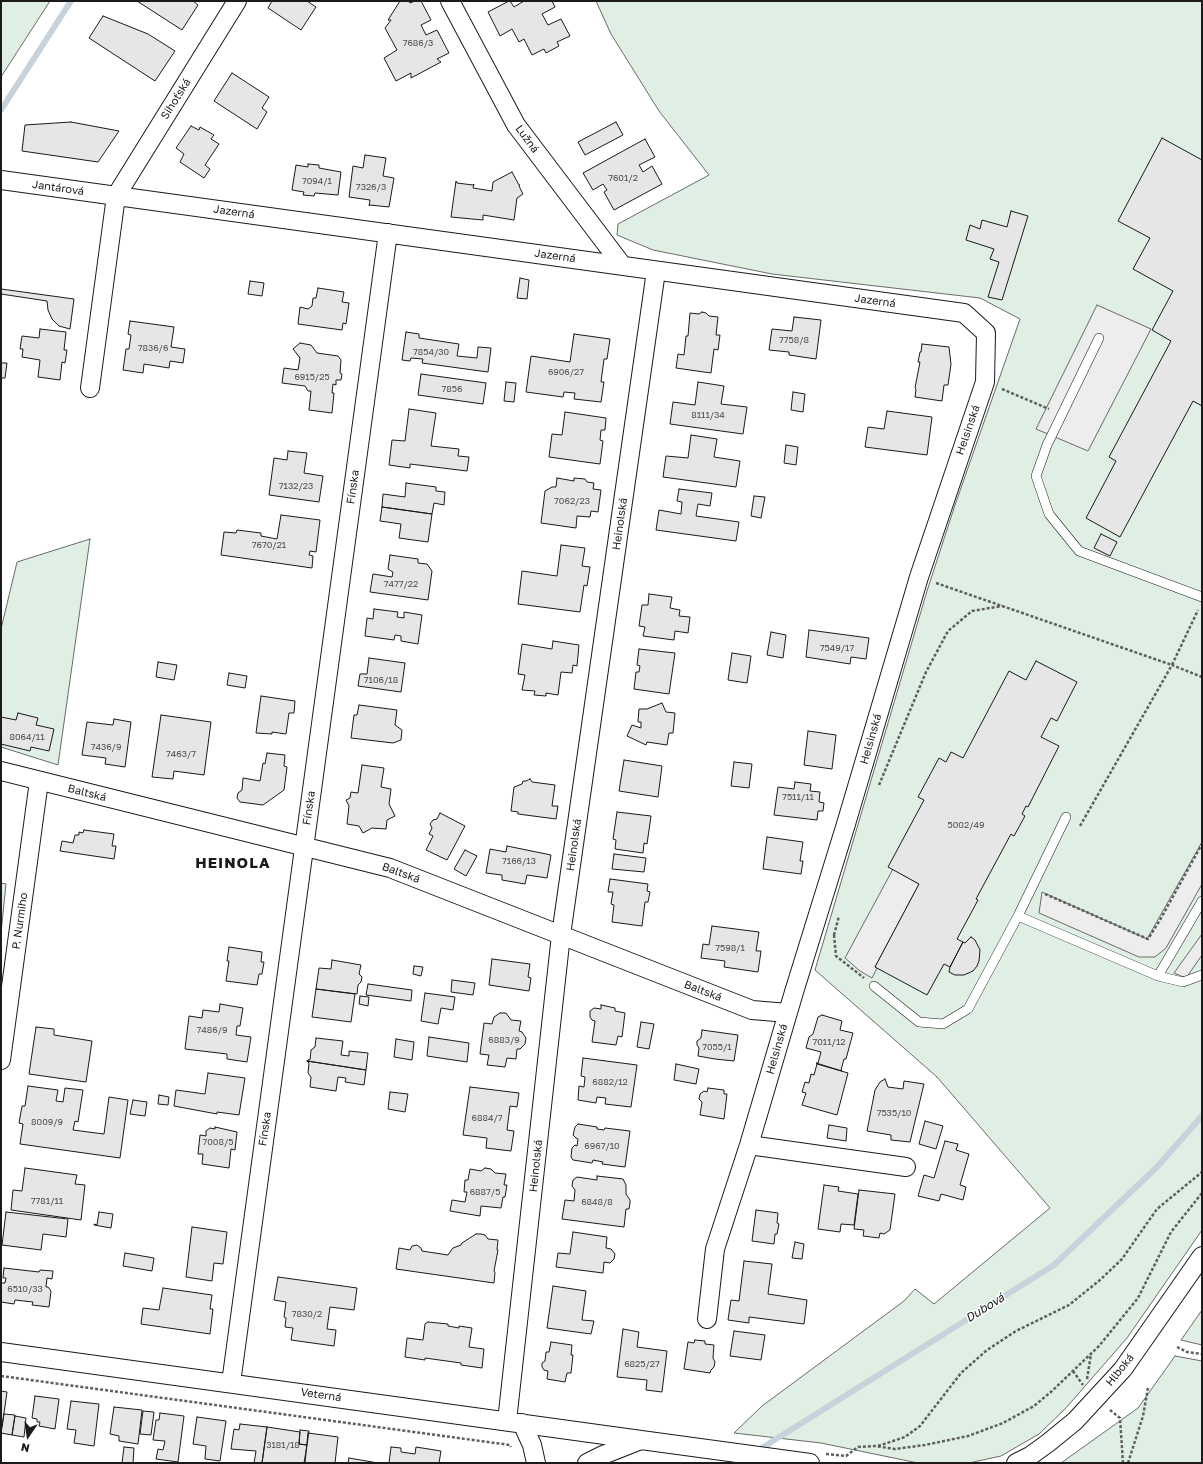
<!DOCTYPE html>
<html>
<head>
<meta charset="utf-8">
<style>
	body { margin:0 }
	#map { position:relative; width:1203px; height:1464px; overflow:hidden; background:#fff; font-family:"Golos Text",sans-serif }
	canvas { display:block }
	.frame { position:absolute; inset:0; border:2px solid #1a1a1a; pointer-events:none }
	.north { position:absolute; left:8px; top:1416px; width:40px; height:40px; -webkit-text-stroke:3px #fff; paint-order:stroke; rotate:193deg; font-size:11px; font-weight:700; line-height:16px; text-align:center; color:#1a1a1a }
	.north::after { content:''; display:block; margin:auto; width:14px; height:18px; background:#1a1a1a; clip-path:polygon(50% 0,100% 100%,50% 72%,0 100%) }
</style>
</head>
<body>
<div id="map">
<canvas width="1203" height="1464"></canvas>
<div class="frame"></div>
<div class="north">N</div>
</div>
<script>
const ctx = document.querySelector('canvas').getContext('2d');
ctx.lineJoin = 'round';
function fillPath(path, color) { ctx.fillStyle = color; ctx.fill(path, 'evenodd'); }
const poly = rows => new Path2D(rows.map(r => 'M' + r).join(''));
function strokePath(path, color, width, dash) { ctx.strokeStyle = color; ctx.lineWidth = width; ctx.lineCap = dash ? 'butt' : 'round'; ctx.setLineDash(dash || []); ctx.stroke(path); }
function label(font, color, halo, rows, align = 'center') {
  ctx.font = font + ' "Golos Text",sans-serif'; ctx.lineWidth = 3; ctx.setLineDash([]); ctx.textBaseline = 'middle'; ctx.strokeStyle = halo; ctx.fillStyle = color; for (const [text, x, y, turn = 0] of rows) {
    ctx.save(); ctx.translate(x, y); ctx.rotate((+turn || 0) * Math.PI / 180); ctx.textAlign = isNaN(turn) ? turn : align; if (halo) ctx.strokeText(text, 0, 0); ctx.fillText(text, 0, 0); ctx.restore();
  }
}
const green = poly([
	[1,1,50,1,1,77,1,1],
	[596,1,1202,1,1202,1230,1127,1338,1065,1409,1039,1434,1001,1456,969,1463,918,1463,821,1443,734,1433,762,1406,904,1301,915,1289,934,1304,1050,1208,937,1077,815,970,927,591,955,505,1020,319,980,298,772,274,653,250,617,235,618,224,709,175,659,111,611,34,596,1],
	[90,539,58,765,1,747,1,629,17,562,90,539],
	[1,883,6,884,1,933,1,883],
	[1202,1310,1202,1345,1181,1340,1202,1310],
	[1175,1356,1202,1361,1202,1463,1061,1463,1138,1408,1175,1356]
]);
fillPath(green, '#e0efe3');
strokePath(green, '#6a6a6a', 1);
const parking = poly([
	[1097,305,1151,329,1088,451,1036,429,1097,305],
	[1202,842,1202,884,1166,948,1155,957,1139,957,1039,913,1042,892,1147,939,1202,842],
	[893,869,919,884,875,967,877,968,872,978,860,971,845,958,893,869],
	[1202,934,1202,955,1186,978,1174,973,1202,934]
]);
fillPath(parking, '#ededed');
strokePath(parking, '#6a6a6a', 1);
strokePath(poly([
	[1,110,71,1],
	[757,1451,1054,1265,1157,1167,1202,1116]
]), '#c6d2dc', 6);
const building = poly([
	[137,1,193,1,198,5,182,30,137,1],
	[272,1,307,1,316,7,301,30,268,8,272,1],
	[400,1,408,1,410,3,415,1,421,1,431,20,421,25,426,35,437,30,449,53,437,59,441,62,411,78,411,73,396,81,384,58,397,50,385,28,391,20,388,20,400,1],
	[509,1,510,1,514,7,524,1,552,1,555,7,542,14,548,25,561,19,570,36,557,42,559,46,546,53,544,49,532,55,524,39,519,42,512,29,500,36,488,12,509,1],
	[103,16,148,34,175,51,155,81,89,38,103,16],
	[232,73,269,97,262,108,267,112,257,129,214,101,232,73],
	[71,122,119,131,98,162,22,151,25,125,71,122],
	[616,122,623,135,585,155,578,142,616,122],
	[191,126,199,130,200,127,214,135,211,139,219,144,205,165,210,169,204,178,180,162,184,154,176,148,191,126],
	[1162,138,1202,160,1202,406,1193,401,1120,537,1086,518,1116,461,1109,457,1171,341,1152,330,1173,291,1133,269,1150,238,1118,221,1162,138],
	[645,139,655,157,639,165,643,172,652,166,662,184,614,210,604,192,607,190,603,184,593,190,583,173,645,139],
	[365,155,386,158,383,176,394,178,389,207,370,205,369,206,370,200,349,197,353,166,363,168,365,155],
	[308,164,319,165,319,168,341,172,338,195,315,193,314,196,303,195,304,192,292,190,296,165,308,167,308,164],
	[512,172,519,185,520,185,519,186,523,194,517,198,514,220,483,215,483,220,451,217,456,181,457,183,473,185,474,184,473,188,492,191,493,182,512,172],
	[1011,211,1028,216,1002,300,988,297,999,262,990,259,994,249,966,240,970,225,980,229,982,220,1007,227,1011,211],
	[520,278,529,280,527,299,517,298,520,278],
	[250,281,264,283,262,296,248,294,250,281],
	[318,288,344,292,342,302,349,303,346,324,343,323,342,330,298,324,300,307,308,309,312,306,313,298,316,298,318,288],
	[1,289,74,299,70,329,59,326,52,319,48,310,47,301,1,294,1,289],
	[702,312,706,313,709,316,718,317,716,335,720,335,718,350,714,349,711,373,676,368,678,354,684,355,686,336,688,336,690,313,699,314,702,312],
	[794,317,821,320,816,359,789,355,789,352,769,350,772,329,792,331,794,317],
	[130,321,174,327,171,347,185,349,183,363,170,361,169,368,144,364,143,373,123,370,126,349,129,349,131,335,128,334,130,321],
	[40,329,66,332,64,350,67,350,65,363,62,362,60,380,38,377,40,360,22,357,23,349,20,349,22,336,39,338,40,329],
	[406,332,419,334,419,338,459,344,457,356,477,358,478,347,491,348,488,372,422,363,423,359,411,358,410,361,402,360,406,332],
	[574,334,610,339,607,359,604,359,601,382,604,382,601,402,574,399,575,393,564,392,563,397,526,392,531,356,570,362,574,334],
	[300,343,311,345,317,353,338,356,341,360,340,373,342,374,341,380,336,380,336,385,333,384,332,393,334,393,332,413,309,410,311,391,308,391,305,386,282,383,284,368,298,370,300,358,293,349,300,343],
	[922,344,949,347,951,364,948,385,944,385,942,401,915,397,916,389,915,388,920,362,918,362,920,352,921,352,922,344],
	[1,363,7,363,5,378,1,378,1,363],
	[421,374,486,383,483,404,418,395,421,374],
	[506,382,516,383,514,402,504,401,506,382],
	[698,382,724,386,721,404,747,407,743,434,670,424,673,402,695,405,698,382],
	[793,392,805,394,803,412,791,410,793,392],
	[409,409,436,413,431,446,459,449,458,456,469,457,467,471,410,464,410,468,389,465,392,440,405,441,409,409],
	[887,411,932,417,927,455,865,447,868,427,884,429,887,411],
	[565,412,606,418,605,430,601,430,600,440,603,441,600,464,549,457,552,434,562,435,565,412],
	[691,435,717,439,714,457,740,461,736,487,663,477,666,456,688,458,691,435],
	[786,445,798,447,796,465,784,463,786,445],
	[288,451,307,453,304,473,323,476,319,502,269,495,274,458,287,460,288,451],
	[557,478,574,481,574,478,585,479,587,482,594,483,593,489,601,490,598,512,591,511,590,517,577,516,576,528,541,523,545,491,552,487,556,487,557,478],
	[406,483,436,487,436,491,445,492,444,505,434,503,432,514,382,507,383,494,405,497,406,483],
	[679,489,712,493,710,506,698,504,696,516,739,522,736,541,656,530,659,510,681,514,682,502,677,501,679,489],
	[754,496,765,497,761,518,751,516,754,496],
	[382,507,432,514,428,542,399,538,401,524,380,521,382,507],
	[281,515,320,520,316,552,310,551,309,555,313,556,312,568,221,555,224,532,236,533,237,530,261,533,261,536,277,539,281,515],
	[1101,534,1117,542,1110,556,1094,548,1101,534],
	[561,545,585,548,582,566,590,567,587,586,584,585,580,612,518,604,522,571,557,576,561,545],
	[390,555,418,559,418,563,427,564,432,571,428,600,370,592,373,574,392,577,393,572,391,571,388,569,390,555],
	[649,594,672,597,670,608,680,610,679,616,690,617,688,633,675,631,674,640,643,636,645,627,639,626,642,605,648,605,649,594],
	[374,609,398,612,397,617,404,618,404,612,422,615,418,644,401,641,401,636,395,635,394,640,365,636,367,618,373,619,374,609],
	[809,630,869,638,866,659,851,657,850,664,806,657,809,630],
	[771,632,786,635,783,658,767,655,771,632],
	[553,641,579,645,577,666,573,665,572,673,561,672,558,695,546,693,546,696,534,695,535,691,522,690,525,675,518,674,522,644,552,649,553,641],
	[639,649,675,653,669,694,634,689,636,672,639,672,640,666,637,665,639,649],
	[732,653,751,656,747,683,728,680,732,653],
	[369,658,405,663,401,692,358,686,360,674,367,674,369,658],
	[1036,661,1077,682,1057,721,1051,718,1041,737,1059,746,1028,807,1026,806,1022,814,1025,816,1014,836,1011,834,976,899,978,900,957,939,963,942,950,967,944,964,927,995,875,967,919,884,888,867,924,800,918,797,939,758,946,762,951,752,963,758,1009,671,1026,680,1036,661],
	[158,662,177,665,174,680,156,677,158,662],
	[229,673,247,676,245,688,227,685,229,673],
	[261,696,295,701,294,713,289,713,286,734,272,732,272,734,256,733,261,696],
	[662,703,666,712,675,713,673,733,669,733,667,745,647,742,646,745,627,736,632,725,641,728,641,722,638,722,639,709,647,709,662,703],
	[359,705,397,710,395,725,402,730,401,740,393,743,351,738,354,715,357,715,359,705],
	[18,713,38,718,36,725,54,729,49,751,31,747,30,751,1,744,1,717,16,720,18,713],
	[161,715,211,722,204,775,174,771,173,779,152,777,161,715],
	[114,719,131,722,125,767,105,764,106,758,82,755,87,722,113,725,114,719],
	[808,731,836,735,832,769,804,765,808,731],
	[267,753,285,755,284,766,287,767,284,790,263,805,240,802,237,798,238,793,242,790,243,778,260,781,263,763,265,764,267,753],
	[624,760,662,766,658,797,619,791,624,760],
	[734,762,752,764,749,788,731,786,734,762],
	[362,765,384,768,381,787,391,789,389,804,395,816,387,820,386,829,372,828,363,833,359,826,347,824,349,806,346,800,350,798,351,792,358,793,362,765],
	[530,779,532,782,555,785,552,806,558,806,556,819,518,814,518,812,511,811,514,787,522,784,523,781,526,781,530,779],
	[795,782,811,784,810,791,820,792,819,802,824,803,823,811,818,811,817,820,774,815,778,787,794,789,795,782],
	[617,812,651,816,647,844,644,843,643,853,615,849,616,840,613,839,617,812],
	[440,813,465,826,447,860,426,850,433,836,429,834,432,828,430,824,433,820,437,819,440,813],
	[84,830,114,834,112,846,116,846,114,859,60,851,62,841,73,843,75,835,79,835,79,832,83,833,84,830],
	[767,837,803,842,800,861,803,861,801,874,763,869,767,837],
	[507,846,551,855,547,878,527,875,525,884,502,880,502,875,486,873,490,849,506,852,507,846],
	[465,850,477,856,466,876,454,869,465,850],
	[614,854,646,858,644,872,612,869,614,854],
	[610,879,648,884,647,891,650,892,648,902,645,902,642,926,612,922,614,905,611,904,613,892,608,892,610,879],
	[712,926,759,932,756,951,761,951,758,972,724,967,725,961,701,958,703,944,709,945,712,926],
	[971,937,975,940,980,950,979,961,977,966,973,971,964,975,955,975,949,972,950,967,963,942,965,943,971,937],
	[229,947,262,952,261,962,264,962,262,974,259,974,257,985,226,981,229,961,227,961,229,947],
	[492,959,530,964,528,977,531,978,529,991,489,985,492,959],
	[332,960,361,965,359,974,362,977,361,982,358,985,357,994,316,989,319,968,331,969,332,960],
	[414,966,423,967,421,976,413,974,414,966],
	[452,980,475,983,473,995,451,992,452,980],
	[368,984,412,990,411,1001,366,995,368,984],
	[316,989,355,994,351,1022,312,1017,316,989],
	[425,993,455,997,453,1010,441,1008,438,1024,421,1021,425,993],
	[360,996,369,997,368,1006,359,1004,360,996],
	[220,1004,243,1008,240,1026,237,1026,236,1035,251,1037,247,1062,227,1059,227,1054,185,1049,189,1016,202,1018,203,1010,219,1012,220,1004],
	[601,1005,615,1008,615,1011,625,1013,622,1037,618,1036,616,1045,592,1042,595,1021,592,1020,590,1017,590,1011,594,1008,601,1009,601,1005],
	[500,1013,506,1013,511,1020,521,1021,519,1031,522,1032,526,1038,525,1044,520,1049,517,1049,516,1059,507,1058,505,1067,487,1065,489,1055,480,1054,484,1023,492,1024,494,1017,500,1013],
	[822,1015,842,1021,840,1030,853,1033,846,1059,844,1059,841,1070,842,1071,816,1063,818,1063,821,1052,806,1048,809,1037,813,1034,818,1017,822,1015],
	[641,1022,654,1024,649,1049,637,1047,641,1022],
	[36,1027,54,1029,54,1035,92,1041,86,1082,29,1074,36,1027],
	[702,1030,738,1035,734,1061,715,1059,698,1056,699,1048,697,1045,697,1041,701,1038,702,1030],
	[429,1037,469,1043,467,1062,427,1056,429,1037],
	[316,1038,343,1041,341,1055,349,1056,349,1051,368,1053,366,1070,307,1061,308,1060,310,1060,311,1050,315,1047,316,1038],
	[396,1039,414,1042,412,1060,394,1057,396,1039],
	[583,1058,637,1065,631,1107,605,1104,606,1098,597,1097,596,1103,578,1100,579,1086,584,1087,585,1077,581,1076,583,1058],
	[307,1061,366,1070,364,1085,345,1082,346,1078,338,1077,336,1091,310,1087,311,1077,308,1073,309,1063,307,1061],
	[676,1064,699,1069,696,1084,674,1080,676,1064],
	[817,1064,848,1073,837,1115,802,1105,806,1093,802,1092,805,1082,809,1083,811,1074,814,1075,817,1064],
	[208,1073,245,1078,239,1115,217,1112,217,1114,174,1106,176,1090,205,1094,208,1073],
	[885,1079,888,1087,903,1089,904,1081,924,1084,910,1142,891,1140,891,1135,867,1131,875,1090,880,1082,885,1079],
	[28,1086,58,1090,56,1101,63,1102,65,1088,83,1090,78,1122,75,1121,73,1130,104,1134,109,1097,128,1100,120,1158,20,1144,23,1124,19,1123,22,1106,25,1106,28,1086],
	[470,1087,519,1093,517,1107,510,1106,507,1130,514,1131,511,1151,486,1148,487,1138,463,1135,470,1087],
	[708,1088,724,1090,724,1094,727,1094,724,1119,700,1115,702,1102,699,1099,700,1094,704,1091,707,1092,708,1088],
	[390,1092,408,1094,405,1112,388,1109,390,1092],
	[159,1095,169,1097,168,1105,158,1104,159,1095],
	[133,1100,147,1102,145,1116,130,1114,133,1100],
	[925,1121,943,1126,936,1149,919,1144,925,1121],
	[578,1124,597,1127,597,1129,604,1130,605,1128,630,1131,625,1167,602,1164,603,1162,593,1160,592,1163,573,1160,571,1157,572,1148,575,1145,577,1146,578,1139,576,1138,573,1135,575,1127,578,1124],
	[829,1125,847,1128,846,1141,827,1138,829,1125],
	[215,1127,237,1132,235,1150,231,1149,229,1168,202,1164,203,1154,198,1154,200,1135,206,1136,206,1131,210,1128,215,1129,215,1127],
	[945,1141,958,1144,956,1150,969,1154,960,1185,966,1187,963,1200,941,1194,939,1201,918,1196,924,1175,934,1178,945,1141],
	[25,1168,77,1175,75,1184,85,1185,81,1220,11,1210,13,1190,22,1191,25,1168],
	[485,1168,491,1169,495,1173,506,1174,504,1185,507,1185,505,1197,503,1197,501,1208,481,1206,480,1216,450,1211,452,1200,465,1202,467,1192,464,1192,465,1180,468,1180,470,1169,481,1171,485,1168],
	[597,1176,623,1179,626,1185,626,1194,630,1200,630,1203,629,1209,626,1209,624,1227,562,1219,565,1200,574,1201,575,1190,572,1186,573,1180,577,1177,597,1180,597,1176],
	[824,1185,839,1187,838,1191,858,1194,854,1225,841,1224,840,1232,818,1229,824,1185],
	[859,1190,895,1194,890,1230,884,1234,880,1233,879,1238,863,1236,864,1230,854,1229,859,1190],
	[756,1210,778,1213,777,1223,779,1224,777,1234,775,1234,774,1244,752,1241,756,1210],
	[6,1212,68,1219,66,1237,43,1234,41,1250,2,1245,6,1212],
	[99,1212,113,1214,111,1228,94,1225,94,1224,97,1225,99,1212],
	[192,1227,227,1232,223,1264,214,1263,212,1281,186,1277,192,1227],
	[573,1232,607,1237,606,1248,611,1249,615,1254,614,1259,610,1263,604,1262,603,1273,556,1267,558,1253,570,1254,573,1232],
	[476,1234,481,1234,485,1235,488,1239,498,1240,497,1250,498,1250,494,1271,495,1272,494,1283,396,1269,399,1248,410,1250,412,1246,417,1245,421,1248,422,1251,448,1255,453,1248,461,1245,462,1243,476,1234],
	[795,1242,804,1244,802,1259,792,1258,795,1242],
	[125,1253,154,1258,152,1271,123,1266,125,1253],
	[744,1261,772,1264,768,1294,807,1300,804,1324,749,1317,749,1323,728,1320,731,1300,739,1301,744,1261],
	[4,1268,39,1272,40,1270,53,1271,52,1279,47,1278,46,1287,48,1287,51,1291,49,1307,32,1305,33,1302,15,1300,14,1304,1,1302,1,1283,5,1283,6,1278,3,1278,4,1268],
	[278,1277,357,1288,354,1310,330,1307,327,1329,336,1330,334,1346,291,1340,293,1328,285,1327,286,1318,284,1317,286,1302,274,1300,278,1277],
	[553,1286,586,1291,582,1320,594,1321,591,1334,547,1328,553,1286],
	[163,1288,212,1295,210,1309,213,1309,210,1334,141,1324,143,1308,159,1310,163,1288],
	[428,1322,448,1324,448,1326,459,1328,459,1326,472,1328,469,1347,484,1349,482,1368,461,1365,461,1363,425,1358,425,1360,405,1357,407,1338,423,1340,425,1324,428,1322],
	[623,1329,639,1332,637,1347,667,1351,662,1392,646,1390,647,1380,617,1377,623,1329],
	[734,1331,765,1335,761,1360,730,1356,734,1331],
	[695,1340,705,1341,705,1344,714,1345,713,1358,715,1362,714,1367,711,1370,710,1373,684,1369,688,1342,694,1343,695,1340],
	[551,1342,572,1345,571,1355,573,1355,571,1373,567,1373,565,1382,547,1379,548,1371,544,1370,542,1367,542,1363,545,1361,546,1352,549,1352,551,1342],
	[1,1391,7,1392,2,1427,1,1427,1,1391],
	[35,1396,59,1399,55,1429,39,1426,40,1422,37,1422,37,1419,32,1418,35,1396],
	[71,1401,99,1404,94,1446,74,1443,76,1430,67,1429,71,1401],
	[114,1407,142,1410,138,1444,119,1441,119,1436,110,1434,114,1407],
	[143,1411,154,1412,151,1435,140,1434,143,1411],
	[160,1413,184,1416,178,1462,156,1459,158,1449,163,1450,165,1441,153,1440,156,1420,159,1420,160,1413],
	[4,1414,15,1415,12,1435,1,1433,4,1414],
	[15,1416,26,1418,24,1437,12,1435,15,1416],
	[197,1417,226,1421,220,1461,205,1459,206,1446,193,1444,197,1417],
	[240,1424,267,1427,262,1463,254,1463,256,1451,231,1449,234,1429,239,1430,240,1424],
	[267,1427,300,1432,299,1444,307,1445,304,1463,262,1463,267,1427],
	[300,1430,309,1431,307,1445,299,1444,300,1430],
	[308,1433,338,1437,335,1463,305,1463,308,1433],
	[124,1447,134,1448,133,1463,122,1463,124,1447],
	[391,1447,401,1448,401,1452,415,1454,416,1447,441,1451,439,1463,389,1463,391,1447],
	[349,1458,378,1463,348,1463,349,1458]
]);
fillPath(building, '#e6e6e6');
strokePath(building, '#1a1a1a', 1);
const lane = poly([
	[1099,338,1047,445,1036,476,1049,514,1079,551,1202,597],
	[1018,916,1158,976,1202,901],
	[1158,976,1183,982,1202,975],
	[874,986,919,1022,943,1024,968,1009,1018,916,1066,817]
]);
const street = poly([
	[450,1,516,125,622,265],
	[1,180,964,313,986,333,985,382,919,577,846,824,794,992,749,1145,715,1249,707,1319],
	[90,388,116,196,237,1],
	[1,771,390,868,752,1010,788,1013],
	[1,1060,39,781],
	[749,1145,906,1167],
	[1,1352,641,1440],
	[231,1383,388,233],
	[507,1421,561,935,656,271],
	[522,1423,532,1445,536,1463],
	[587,1463,603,1455,641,1440,810,1463],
	[1016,1463,1030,1456,1048,1443,1075,1421,1123,1369,1202,1256]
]);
strokePath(lane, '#1a1a1a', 10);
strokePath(street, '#1a1a1a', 20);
strokePath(poly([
	[1002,389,1049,409],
	[936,583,1172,665,1198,610],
	[879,785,926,672,948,631,972,611,1002,606],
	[1080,826,1172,665,1202,677],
	[1045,894,1148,939,1160,920,1202,844],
	[834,935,839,916],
	[834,935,836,956,864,978],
	[1177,1347,1187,1352,1202,1354],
	[1073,1371,1083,1385],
	[1,1376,510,1445,511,1447],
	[1087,1379,1091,1354],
	[1110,1410,1120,1418,1123,1463],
	[878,1446,905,1437,920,1426,961,1373,987,1350,1016,1331,1069,1305,1100,1280,1122,1259,1157,1209,1202,1172],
	[826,1454,846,1456,858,1447,875,1446,895,1449,925,1445,968,1436,1003,1423,1034,1406,1052,1391,1099,1346,1138,1298,1171,1232,1202,1193],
	[1128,1463,1143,1416,1148,1388]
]), '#5f5f5f', 2.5, [3, 2]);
strokePath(lane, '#fff', 9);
strokePath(street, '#fff', 18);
label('9px', '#4d4d4d', null, [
	["7686/3",418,43],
	["7601/2",623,178],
	["7094/1",317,181],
	["7326/3",371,187],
	["7758/8",794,340],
	["7836/6",153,348],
	["7854/30",431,352],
	["6906/27",566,372],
	["6915/25",312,377],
	["7856",452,389],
	["8111/34",708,415],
	["7132/23",296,486],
	["7062/23",572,501],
	["7670/21",269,545],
	["7477/22",401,584],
	["7549/17",837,648],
	["7106/18",381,680],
	["8064/11",27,737],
	["7436/9",106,747],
	["7463/7",181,754],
	["7511/11",798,797],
	["5002/49",966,825],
	["7166/13",519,861],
	["7598/1",730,948],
	["7486/9",212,1030],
	["6883/9",504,1040],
	["7011/12",829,1042],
	["7055/1",717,1047],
	["6882/12",610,1082],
	["7535/10",894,1113],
	["6884/7",487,1118],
	["8009/9",47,1122],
	["7008/5",218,1142],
	["6967/10",602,1146],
	["6887/5",485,1192],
	["7781/11",47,1201],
	["6848/8",597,1202],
	["6510/33",25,1289],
	["7830/2",307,1314],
	["6825/27",642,1364],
	["3181/18",283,1445]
]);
label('11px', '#1a1a1a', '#fff', [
	["Sihoťská",176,99,-58],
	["Lužná",527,139,54],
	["Jantárová",58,188,8],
	["Jazerná",234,212,8],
	["Jazerná",555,256,8],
	["Jazerná",875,301,8],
	["Helsinská",968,430,-71],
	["Fínska",353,487,-82],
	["Heinolská",620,524,-82],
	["Helsinská",871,739,-74],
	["Baltská",87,793,14],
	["Fínska",309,808,-82],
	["Heinolská",574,845,-82],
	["Baltská",401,873,20],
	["P. Nurmiho",20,921,-82],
	["Baltská",703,991,21],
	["Helsinská",777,1049,-74],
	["Fínska",265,1129,-82],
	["Heinolská",536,1166,-84],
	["Hlboká",1120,1370,-51],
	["Veterná",321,1395,8]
]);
label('italic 12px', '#1a1a1a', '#fff', [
	["Dubová",985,1308,-32]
]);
ctx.letterSpacing = '1px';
label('bold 15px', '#1a1a1a', '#fff', [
	["HEINOLA",233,863]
]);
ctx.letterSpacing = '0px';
</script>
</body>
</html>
